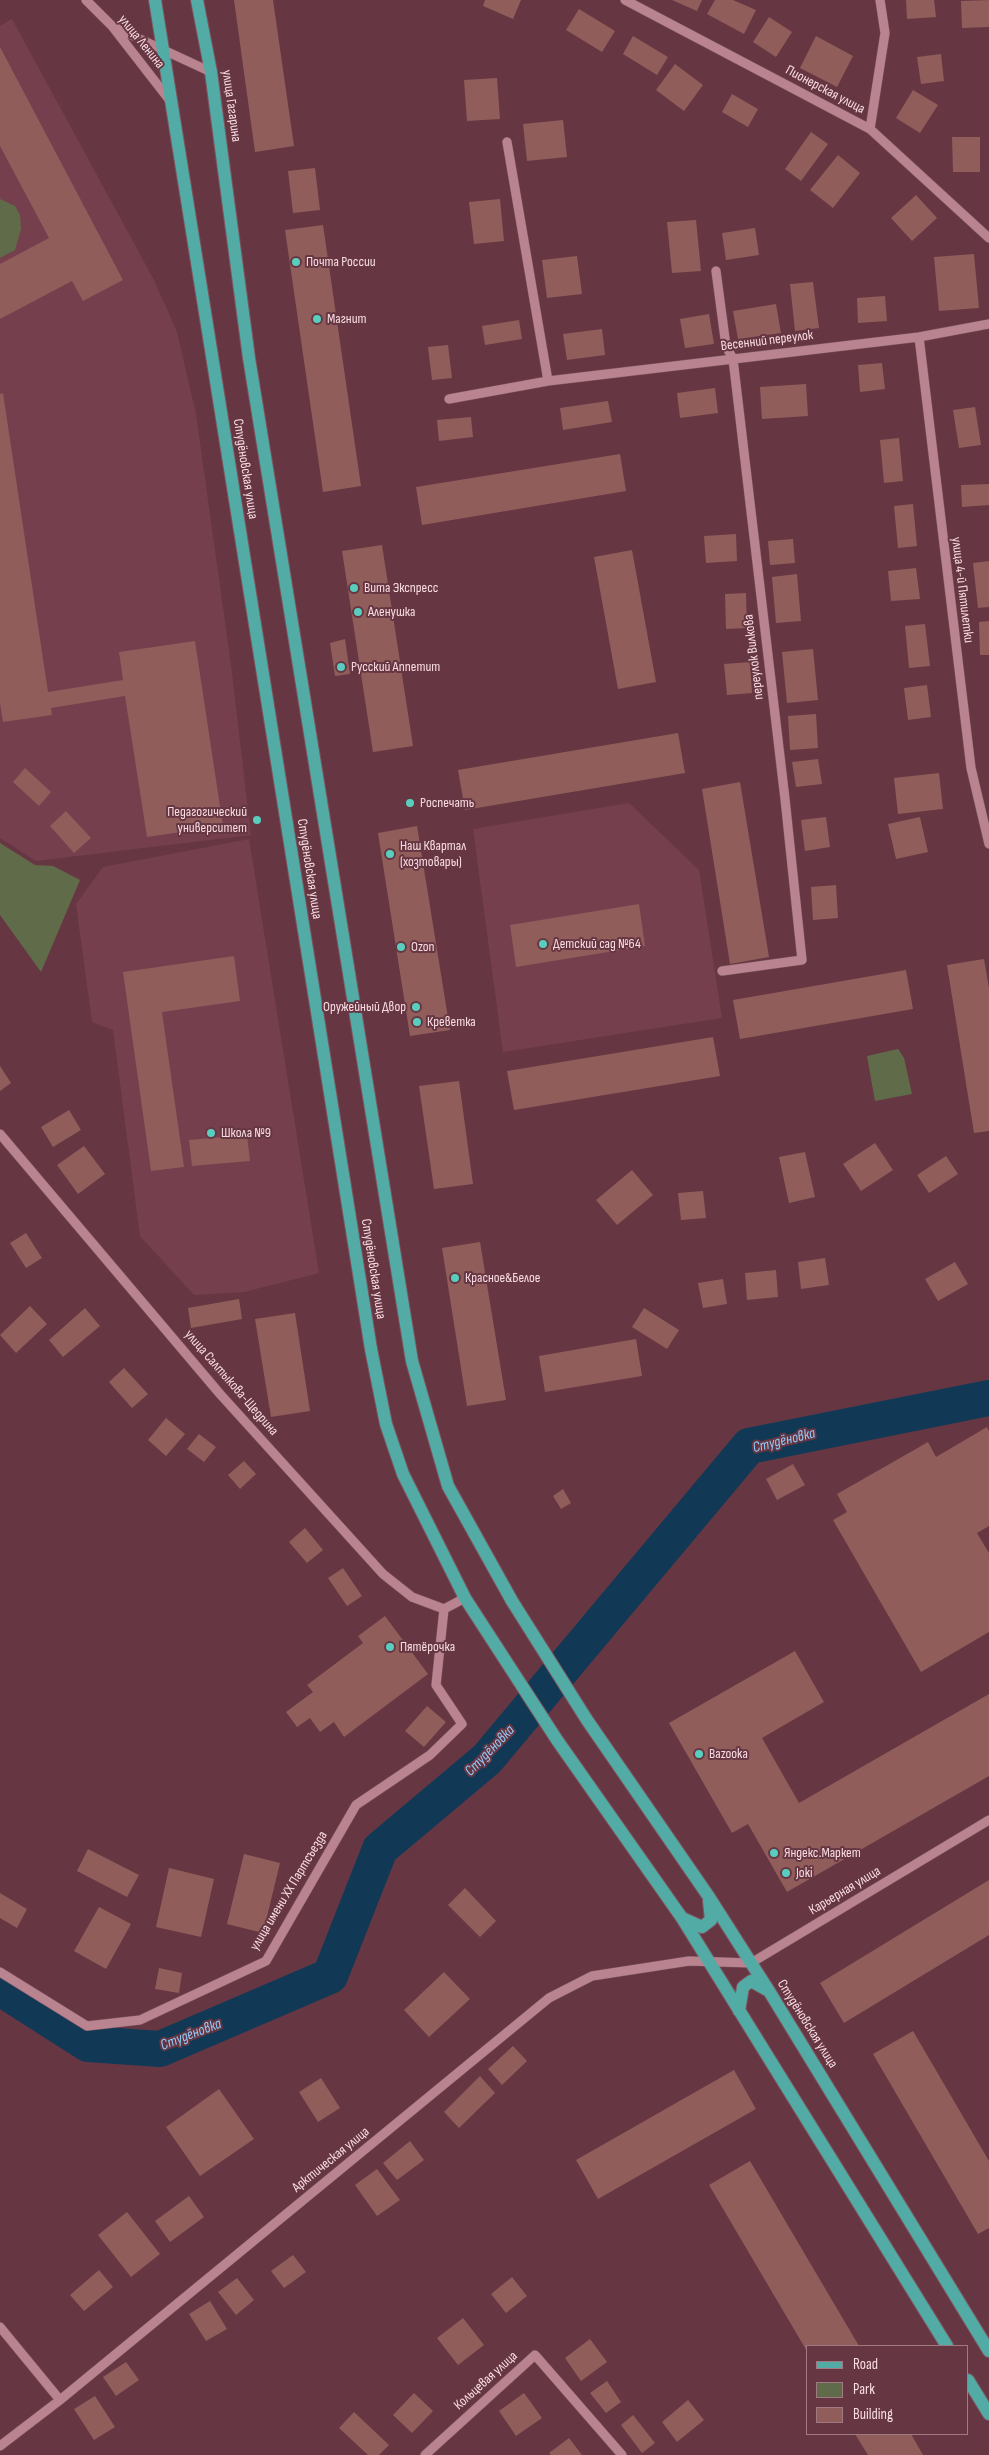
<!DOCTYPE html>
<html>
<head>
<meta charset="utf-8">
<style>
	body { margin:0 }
	#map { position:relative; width:989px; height:2455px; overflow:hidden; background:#663743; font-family:"Sofia Sans Condensed",sans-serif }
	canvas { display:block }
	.legend { position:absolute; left:806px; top:2345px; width:162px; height:90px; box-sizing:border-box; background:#663743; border:1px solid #a17983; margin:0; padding:6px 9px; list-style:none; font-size:15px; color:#f9dce2 }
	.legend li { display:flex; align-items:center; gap:10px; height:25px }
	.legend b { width:25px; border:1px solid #a17983 }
</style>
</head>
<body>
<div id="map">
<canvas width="989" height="2455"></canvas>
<ul class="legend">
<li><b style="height:6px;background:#53aba6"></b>Road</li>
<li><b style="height:14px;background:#606c49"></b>Park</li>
<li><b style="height:14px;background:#905d5a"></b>Building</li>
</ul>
</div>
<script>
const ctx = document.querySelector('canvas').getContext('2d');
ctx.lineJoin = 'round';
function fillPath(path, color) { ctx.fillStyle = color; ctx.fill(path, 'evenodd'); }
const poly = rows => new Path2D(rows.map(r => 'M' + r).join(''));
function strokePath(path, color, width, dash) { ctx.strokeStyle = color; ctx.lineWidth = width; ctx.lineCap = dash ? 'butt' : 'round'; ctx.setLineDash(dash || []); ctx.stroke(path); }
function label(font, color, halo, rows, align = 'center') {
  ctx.font = font + ' "Sofia Sans Condensed",sans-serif'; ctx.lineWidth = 4; ctx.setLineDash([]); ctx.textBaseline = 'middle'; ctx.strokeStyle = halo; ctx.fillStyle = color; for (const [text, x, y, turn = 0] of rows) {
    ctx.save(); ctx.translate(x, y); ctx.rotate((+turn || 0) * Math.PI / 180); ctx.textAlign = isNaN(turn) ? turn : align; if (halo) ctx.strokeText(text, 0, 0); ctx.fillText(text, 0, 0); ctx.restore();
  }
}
fillPath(poly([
	[12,19,154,280,177,332,196,414,231,665,251,835,36,861,0,838,0,26],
	[629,803,699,870,722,1018,503,1052,473,829],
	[249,839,319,1273,244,1292,194,1295,140,1236,113,1030,92,1022,76,904,103,867]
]), '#753f4d');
fillPath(poly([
	[0,199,15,206,20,215,21,229,15,250,0,258],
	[0,843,35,865,53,866,80,880,41,972,0,915],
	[898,1049,904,1058,912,1094,875,1101,867,1056]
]), '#606c49');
strokePath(poly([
	[0,1988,88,2044,160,2049,330,1976,380,1849,487,1759,749,1446,989,1398]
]), '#113956', 36);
fillPath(poly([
	[234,0,273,0,294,146,255,152],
	[485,0,521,0,513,19,483,6],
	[672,0,702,0,697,11],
	[715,0,733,0,756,10,744,34,707,14],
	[906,0,934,0,936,17,907,19],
	[989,0,989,27,962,28,961,1],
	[579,9,615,31,602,52,566,30],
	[769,17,792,32,776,57,753,42],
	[633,36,668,57,657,75,623,54],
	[816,36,853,56,837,87,800,68],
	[0,47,123,280,83,301,72,281,0,319,0,264,49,238,0,146],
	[941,54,944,81,921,84,917,57],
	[675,64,703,85,684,111,656,90],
	[497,78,500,119,467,121,464,80],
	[913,90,938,105,920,133,896,118],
	[732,94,758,109,748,127,722,112],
	[563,120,567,157,527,161,523,124],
	[811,132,828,144,801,181,785,169],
	[952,137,980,137,980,172,953,172],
	[838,155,860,173,833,208,810,190],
	[315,168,320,210,293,213,288,171],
	[916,195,937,218,912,241,891,218],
	[500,199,504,241,474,244,469,202],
	[696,220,701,271,672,273,667,222],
	[323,225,361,486,323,492,285,230],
	[755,228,759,255,726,260,722,233],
	[974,254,979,308,939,311,934,257],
	[577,256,582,294,547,298,542,260],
	[813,282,819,328,795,331,790,284],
	[885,296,887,321,858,323,857,298],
	[776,304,781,333,738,339,733,311],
	[709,314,714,344,685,348,680,319],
	[519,320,522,339,485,345,482,326],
	[602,329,605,355,567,360,563,334],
	[448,345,452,378,432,380,428,347],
	[882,363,885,389,860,392,858,365],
	[806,384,808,416,762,419,760,387],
	[715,388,718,413,680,418,677,393],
	[3,393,48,692,123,680,119,652,195,641,223,826,147,837,125,696,51,708,52,715,3,722,0,703,0,394],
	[608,401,612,422,563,430,560,408],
	[975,407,981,445,959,448,953,410],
	[471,417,473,437,439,441,437,420],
	[899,438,903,481,884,483,880,440],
	[620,454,626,491,422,525,416,487],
	[989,484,989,505,962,507,961,485],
	[913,504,917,546,898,548,894,506],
	[736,534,737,561,706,563,704,536],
	[793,539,795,563,770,565,768,541],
	[382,545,413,746,373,752,342,551],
	[632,550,656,682,618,689,594,557],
	[989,561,989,607,978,608,973,563],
	[916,568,920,599,891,601,888,571],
	[797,574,801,621,776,623,772,577],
	[746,593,747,628,726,629,725,594],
	[989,621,989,655,980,655,979,622],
	[925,624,930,666,909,668,905,626],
	[345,639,350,674,335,676,330,643],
	[813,649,818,700,787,703,782,652],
	[750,662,752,693,727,695,724,664],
	[927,685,931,717,908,720,904,688],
	[816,714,818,748,790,750,788,716],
	[678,733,685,773,465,810,458,770],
	[818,759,822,784,796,787,792,762],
	[25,768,51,792,39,806,13,782],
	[939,773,943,809,898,814,894,778],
	[740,782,769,957,730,964,702,789],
	[66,811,91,838,74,853,50,826],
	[826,817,830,847,805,851,801,820],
	[920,817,928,852,896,859,888,824],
	[417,826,450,1030,410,1036,378,833],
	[836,885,838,918,813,920,811,887],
	[639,904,645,946,516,967,510,925],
	[234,956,240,1001,162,1012,184,1167,151,1171,123,972],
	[984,959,989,988,989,1131,974,1133,947,965],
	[906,970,913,1009,740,1039,733,1000],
	[713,1037,720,1076,514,1110,507,1071],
	[0,1066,11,1083,0,1091],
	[459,1081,473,1184,434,1189,419,1086],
	[69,1110,81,1130,53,1147,41,1127],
	[247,1135,250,1161,192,1166,189,1140],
	[875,1143,893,1170,861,1191,843,1164],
	[84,1146,105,1174,78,1194,57,1165],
	[805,1152,815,1197,789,1203,779,1157],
	[946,1156,958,1174,929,1193,917,1175],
	[632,1170,653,1195,617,1225,596,1200],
	[703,1191,706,1218,681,1220,678,1193],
	[26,1233,42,1258,26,1268,10,1243],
	[480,1242,506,1400,467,1406,442,1248],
	[825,1258,829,1285,801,1289,798,1262],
	[955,1262,968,1284,938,1301,925,1279],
	[776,1270,778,1297,747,1300,745,1273],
	[723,1279,727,1304,703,1308,698,1283],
	[239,1299,242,1319,191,1328,188,1308],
	[30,1306,47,1324,16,1353,0,1335],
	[85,1308,100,1326,63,1357,49,1340],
	[644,1308,679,1330,667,1349,632,1327],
	[295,1313,310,1411,271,1417,255,1319],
	[636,1339,642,1376,545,1392,539,1356],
	[124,1368,148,1394,132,1408,109,1382],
	[166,1418,185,1434,166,1456,148,1440],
	[987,1427,989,1431,989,1526,977,1533,989,1553,989,1632,921,1672,833,1520,847,1512,837,1494,928,1442,936,1457],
	[199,1434,216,1447,204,1462,187,1449],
	[244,1461,256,1474,240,1489,228,1475],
	[793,1464,805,1485,777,1500,766,1479],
	[563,1489,571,1503,561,1509,553,1496],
	[305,1528,323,1550,307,1563,289,1542],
	[343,1568,362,1596,347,1606,328,1578],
	[385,1616,428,1674,344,1737,334,1722,320,1732,310,1718,297,1727,286,1712,313,1692,307,1685,363,1643,358,1636],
	[795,1651,824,1702,762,1738,799,1803,989,1694,989,1776,787,1892,748,1824,732,1833,669,1723],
	[427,1706,446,1722,424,1747,405,1731],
	[88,1849,139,1875,127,1897,77,1871],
	[244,1854,280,1863,263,1933,227,1924],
	[169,1868,214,1879,201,1937,156,1927],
	[989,1880,989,1935,844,2023,820,1983],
	[465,1888,496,1921,480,1937,448,1905],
	[0,1893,27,1909,17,1928,0,1918],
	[99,1907,131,1924,106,1969,74,1951],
	[159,1968,182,1973,179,1993,155,1989],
	[444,1972,470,1999,429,2037,404,2010],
	[913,2031,989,2161,989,2228,978,2234,873,2054],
	[513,2046,527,2061,502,2085,488,2069],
	[734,2070,756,2109,598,2199,576,2160],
	[480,2076,495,2093,459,2128,444,2112],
	[321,2078,340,2108,318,2122,299,2092],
	[219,2089,254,2139,200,2176,166,2127],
	[410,2141,424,2160,397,2180,383,2163],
	[750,2161,859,2346,808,2346,808,2353,709,2185],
	[377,2169,400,2200,377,2216,355,2185],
	[189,2196,204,2217,170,2242,155,2221],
	[127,2212,160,2254,131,2277,98,2235],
	[293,2255,306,2272,284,2288,271,2271],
	[99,2270,113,2287,84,2311,70,2295],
	[512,2277,527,2296,506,2313,491,2294],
	[237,2278,254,2300,236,2315,218,2292],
	[210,2301,227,2329,206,2341,189,2314],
	[463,2318,484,2345,458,2365,437,2338],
	[590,2339,607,2362,581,2381,565,2358],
	[126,2362,139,2380,116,2396,103,2377],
	[607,2381,621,2402,606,2413,590,2393],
	[414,2393,433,2411,412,2433,393,2415],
	[524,2393,542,2418,516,2436,499,2411],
	[95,2396,115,2427,94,2440,74,2409],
	[688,2400,704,2420,677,2442,662,2422],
	[354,2412,389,2445,379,2455,368,2455,339,2428],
	[633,2415,655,2443,642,2453,621,2425],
	[855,2434,911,2434,923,2455,868,2455],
	[569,2438,582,2455,551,2455,549,2453]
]), '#905d5a');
const minor = poly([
	[86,0,112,26,171,102],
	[625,0,870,129,989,238],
	[114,27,211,72],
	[870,129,885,33,880,0],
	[507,142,548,381],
	[716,271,726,346,733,359,785,799,802,960,722,971],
	[919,337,971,768,989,844],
	[449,399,548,381,919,337,989,324],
	[0,1134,220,1394,383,1574,412,1597,444,1609,465,1598],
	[0,1972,87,2026,140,2020,266,1961,356,1805,430,1755,462,1724,436,1685,444,1609],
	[0,2327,60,2400],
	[0,2446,60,2400,549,1998,592,1976,689,1961,751,1963,989,1820],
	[425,2455,535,2355,622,2455]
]);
const major = poly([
	[155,0,371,1349,386,1424,403,1474,465,1598,557,1740,682,1918,947,2346],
	[197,0,211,72,249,358,412,1361,448,1486,512,1601,587,1720,709,1897,769,1991,989,2351],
	[682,1918,702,1927,711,1920,709,1901],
	[739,2011,743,1987,751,1981,767,1990],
	[968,2380,989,2414]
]);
strokePath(minor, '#7d5661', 10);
strokePath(major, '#7d5661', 14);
strokePath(minor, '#b98490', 9);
strokePath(major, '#53aba6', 12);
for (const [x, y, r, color] of [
	[296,262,5,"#59cebf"],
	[317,319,5,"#59cebf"],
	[354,588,5,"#59cebf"],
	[358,612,5,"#59cebf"],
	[341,667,5,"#59cebf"],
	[410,803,5,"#59cebf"],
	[257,820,5,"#59cebf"],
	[390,854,5,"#59cebf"],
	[543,944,5,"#59cebf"],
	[401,947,5,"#59cebf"],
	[416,1007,5,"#59cebf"],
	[417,1022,5,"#59cebf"],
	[211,1133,5,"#59cebf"],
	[455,1278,5,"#59cebf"],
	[390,1647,5,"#59cebf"],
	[699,1754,5,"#59cebf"],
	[774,1853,5,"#59cebf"],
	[786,1873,5,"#59cebf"]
]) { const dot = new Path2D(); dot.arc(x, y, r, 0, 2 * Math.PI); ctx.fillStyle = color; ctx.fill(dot); strokePath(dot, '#663743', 2); }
label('14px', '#f9dce2', '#663743', [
	["улица Ленина",141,42,51],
	["Пионерская улица",825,90,28],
	["улица Гагарина",231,106,82],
	["Весенний переулок",767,341,-7],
	["Студёновская улица",245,469,81],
	["улица 4-й Пятилетки",962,590,83],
	["переулок Вилкова",754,657,-97],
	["Студёновская улица",309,869,81],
	["Студёновская улица",373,1269,81],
	["улица Салтыкова-Щедрина",231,1383,49],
	["улица имени ХХ Партсъезда",289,1891,-59],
	["Карьерная улица",845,1891,-31],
	["Студёновская улица",807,2024,58],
	["Арктическая улица",331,2160,-39],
	["Кольцевая улица",486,2381,-42]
]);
label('14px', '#f9dce2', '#663743', [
	["Почта России",306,262],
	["Магнит",327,319],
	["Вита Экспресс",364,588],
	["Аленушка",368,612],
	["Русский Аппетит",351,667],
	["Роспечать",420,803],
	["Педагогический",247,812,"right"],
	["университет",247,828,"right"],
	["Наш Квартал",400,846],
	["(хозтовары)",400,862],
	["Детский сад №64",553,944],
	["Ozon",411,947],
	["Оружейный Двор",406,1007,"right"],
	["Креветка",427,1022],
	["Школа №9",221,1133],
	["Красное&Белое",465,1278],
	["Пятёрочка",400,1647],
	["Bazooka",709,1754],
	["Яндекс.Маркет",784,1853],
	["Joki",796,1873]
], 'left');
label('italic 15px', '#90cbfc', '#663743', [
	["Студёновка",784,1441,-14],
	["Студёновка",490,1751,-46],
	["Студёновка",191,2035,-21]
]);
</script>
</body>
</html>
